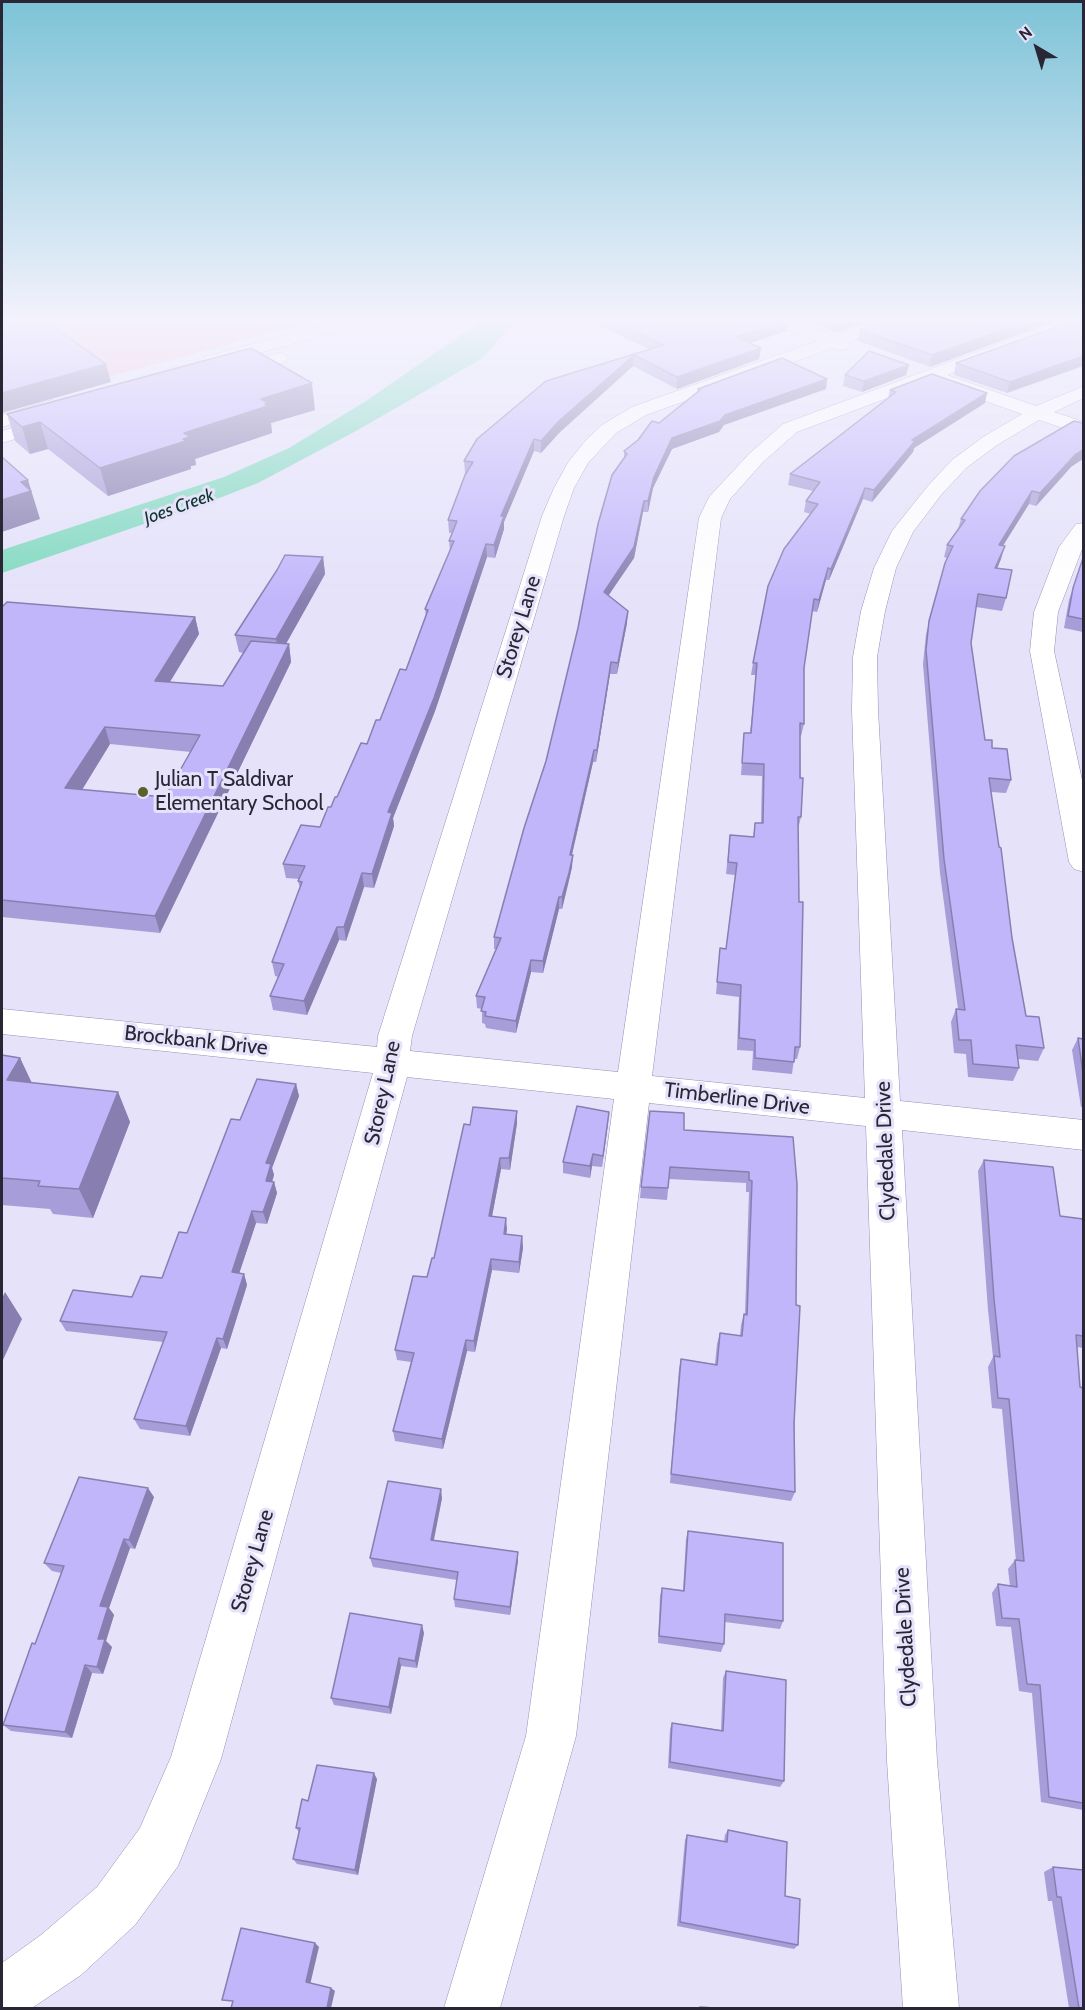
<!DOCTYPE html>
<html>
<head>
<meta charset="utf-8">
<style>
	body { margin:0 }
	#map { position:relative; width:1085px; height:2010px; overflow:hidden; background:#e5e2fa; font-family:Cabin,sans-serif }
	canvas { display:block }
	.frame { position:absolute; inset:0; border:3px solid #292736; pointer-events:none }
	.north { position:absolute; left:1007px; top:18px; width:60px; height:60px; -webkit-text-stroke:4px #e5e2fa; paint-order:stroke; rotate:322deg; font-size:16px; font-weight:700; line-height:24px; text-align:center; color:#292736 }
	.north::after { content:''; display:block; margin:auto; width:21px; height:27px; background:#292736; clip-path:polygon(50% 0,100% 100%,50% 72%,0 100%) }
</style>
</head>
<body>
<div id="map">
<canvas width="1085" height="2010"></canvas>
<div class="frame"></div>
<div class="north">N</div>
</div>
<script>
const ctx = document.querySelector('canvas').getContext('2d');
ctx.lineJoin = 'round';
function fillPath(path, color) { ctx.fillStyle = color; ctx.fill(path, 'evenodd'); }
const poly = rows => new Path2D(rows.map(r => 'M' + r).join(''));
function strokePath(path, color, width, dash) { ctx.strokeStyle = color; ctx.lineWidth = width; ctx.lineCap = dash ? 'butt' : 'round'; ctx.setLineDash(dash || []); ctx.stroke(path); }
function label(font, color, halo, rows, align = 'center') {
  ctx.font = font + ' Cabin,sans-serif'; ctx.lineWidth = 6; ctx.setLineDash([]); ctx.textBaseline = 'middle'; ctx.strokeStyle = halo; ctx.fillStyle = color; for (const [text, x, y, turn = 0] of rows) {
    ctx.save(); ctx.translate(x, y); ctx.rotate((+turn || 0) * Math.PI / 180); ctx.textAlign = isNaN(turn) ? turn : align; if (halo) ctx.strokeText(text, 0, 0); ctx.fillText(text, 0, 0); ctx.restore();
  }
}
fillPath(poly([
	[2,322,311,322,2,406]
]), '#f5c3d7');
fillPath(poly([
	[480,322,514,322,483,358,356,431,258,483,222,497,2,573,2,550,224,477,289,448,366,401]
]), '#7ed9be');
const minor = poly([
	[776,322,799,322,833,336,873,322,897,322,894,326,848,342,850,345,847,349,841,350,832,348,646,415,616,433,588,463,574,488,564,516,412,1036,410,1051,618,1072,699,518,709,497,749,454,783,424,1057,322,1080,322,1078,326,947,375,1036,406,1084,386,1084,398,1054,412,1084,422,1084,435,1039,420,997,445,966,468,941,495,913,532,896,568,885,611,877,657,878,710,900,1101,1084,1120,1084,1150,902,1130,937,1761,959,2008,903,2008,887,1761,866,1126,649,1103,576,1736,500,2008,444,2008,526,1736,614,1099,407,1077,221,1759,178,1866,135,1925,81,1975,32,2008,2,2008,2,1963,41,1935,97,1887,140,1828,171,1757,373,1073,2,1034,2,1009,377,1047,378,1036,542,516,554,488,569,461,587,439,602,425,632,407,817,341,779,326,776,322],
	[935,380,937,384,1022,414,983,437,952,460,927,487,892,531,874,568,861,611,853,657,852,710,865,1098,652,1076,721,518,730,499,763,462,797,432,935,380],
	[279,353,285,354,288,358,285,362,228,377,222,376,219,372,222,368,279,353],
	[54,415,61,417,64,421,61,425,2,443,2,431,54,415],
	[1084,523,1084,544,1058,612,1054,651,1084,789,1084,872,1074,869,1069,862,1030,651,1034,612,1059,547,1076,524,1084,523]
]);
const major = poly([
	[334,322,361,322,358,326,211,366,205,365,202,361,205,357,334,322],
	[52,400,59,402,62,406,59,410,2,427,2,415,52,400]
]);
strokePath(minor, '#958fb5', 1);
strokePath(major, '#958fb5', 1);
fillPath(minor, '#fff');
fillPath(major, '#fff');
fillPath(poly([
	[591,322,788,322,786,331,750,343,761,348,759,359,677,389,633,366,559,433,541,453,534,451,504,522,504,529,495,558,487,557,435,711,393,818,394,826,374,888,364,887,346,941,339,940,307,1015,273,1010,270,996,279,977,275,976,272,962,300,888,298,881,300,879,286,878,283,864,320,827,380,720,406,670,426,616,425,609,450,551,449,541,452,533,449,533,448,520,466,473,465,473,464,461,546,381,649,349],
	[800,322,867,322,836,332,813,323],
	[883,322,1052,322,930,367,858,341,860,330],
	[1070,322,1007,393,954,375,956,363],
	[845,375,906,375,862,392,843,386],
	[827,379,826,389,724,425,719,432,672,449,653,488,648,512,643,512,634,558,609,595,627,623,617,674,610,674,596,762,593,762,572,855,572,867,568,885,562,909,559,909,543,973,531,972,516,1033,486,1028,485,1024,482,1023,482,1009,477,1008,476,996,496,949,494,949,494,937,546,761,624,458,624,451,697,392,698,389],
	[890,390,985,403,914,448,913,452,872,502,863,499,829,580,826,580,817,612,812,611,804,668,804,724,801,736,800,735,801,817,798,829,800,1047,797,1059,794,1059,792,1074,752,1070,753,1051,737,1050,739,997,716,994,720,948,726,949,735,875,726,874,730,835,753,837,755,823,761,823,762,776,741,775,744,733,750,733,756,675,751,675,753,663,811,514,804,512,806,501,813,491,788,485,790,474,888,398],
	[315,410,271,423,272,433,195,459,196,465,191,466,191,469,108,496,48,449,30,454,15,441,7,414],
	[1071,467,1036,506,1029,504,1003,546,1001,559,997,568,1006,598,1002,611,976,607,971,643,985,740,992,748,1011,780,1006,793,991,792,1012,938,1026,1016,1044,1048,1038,1061,1018,1059,1019,1068,1013,1081,968,1077,966,1054,954,1053,951,1022,956,1009,958,1009,940,873,923,664,926,634,945,563,947,558,944,557,947,545,958,529,961,519],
	[323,557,325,574,286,644,289,644,291,662,160,933,2,917,2,606,195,617,199,634,170,682,223,686,243,653,239,652,235,635],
	[110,744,191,752,165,797,82,790],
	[1083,558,1083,632,1064,628,1069,600],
	[1078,1038,1083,1039,1083,1107,1081,1107,1072,1050],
	[2,1055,20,1058,32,1083,118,1092,130,1122,93,1218,53,1214,50,1209,2,1205],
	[296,1084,299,1096,272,1168,274,1175,272,1182,274,1182,277,1193,267,1224,256,1223,239,1273,244,1274,247,1285,227,1349,221,1348,190,1436,140,1429,134,1419,163,1342,66,1331,60,1321,132,1297,162,1278,187,1233,240,1120],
	[517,1111,517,1123,510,1170,501,1169,492,1216,507,1229,506,1235,522,1236,523,1248,519,1273,492,1270,475,1352,467,1351,443,1449,395,1441,393,1431,411,1362,397,1360,395,1350,427,1277,434,1258,470,1125],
	[608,1123,602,1167,592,1166,590,1178,563,1173,563,1162],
	[684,1130,793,1137,795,1492,791,1501,670,1483,679,1369,681,1359,715,1364,717,1344,720,1333,740,1336,741,1325,744,1314,745,1315,749,1192,746,1192,746,1183,669,1179,667,1200,640,1198,641,1187],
	[984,1160,1060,1216,1083,1219,1083,1348,1077,1347,1080,1387,1083,1388,1083,1810,1041,1802,1032,1693,1019,1691,1011,1627,996,1626,992,1593,998,1584,1010,1586,1008,1569,1015,1560,1016,1561,1002,1409,992,1408,988,1367,993,1357,988,1310,978,1171],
	[154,1497,135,1549,130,1548,109,1608,114,1615,106,1641,112,1647,103,1674,92,1673,72,1738,11,1731,3,1725,35,1644,61,1573,52,1571,44,1563],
	[442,1498,434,1540,518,1552,518,1561,510,1615,455,1607,454,1599,457,1580,373,1567,370,1558],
	[688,1531,783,1621,780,1629,725,1622,724,1644,721,1652,658,1643,660,1596,662,1588,683,1590,686,1539],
	[424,1633,417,1668,401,1666,391,1714,334,1705,331,1698],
	[726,1671,784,1781,780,1787,668,1768,670,1729,672,1723,721,1730,723,1678],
	[377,1779,358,1875,297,1864,293,1859,299,1832,296,1828],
	[728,1830,785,1896,798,1945,794,1949,677,1926,685,1840,687,1835,724,1842,725,1835],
	[1053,1867,1083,1870,1083,2008,1069,2008,1052,1901,1048,1901,1044,1872]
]), '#a79dd8');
fillPath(poly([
	[784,322,788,322,786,331,735,348,736,337],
	[838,322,867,322,836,332],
	[1025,322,1052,322,930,367,932,355],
	[761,348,759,359,677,389,677,377],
	[634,355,633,366,559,433,541,453,541,441,559,421],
	[1083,356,1083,366,1007,393,1010,382],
	[106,364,111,382,2,413,2,393],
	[909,365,906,375,862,392,864,381],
	[827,379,826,389,724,425,719,432,672,449,653,488,648,512,648,501,654,477,672,438,725,415],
	[312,383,315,410,271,423,272,433,195,459,196,465,191,466,191,469,108,496,100,468,261,399],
	[987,393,985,403,914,448,913,452,872,502,874,490,912,440],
	[40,422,48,449,30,454,22,427],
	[534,439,534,451,504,522,504,529,495,558,494,545,501,516],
	[1083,450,1083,459,1071,467,1036,506,1040,493,1075,455],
	[28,480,40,519,2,532,2,500,21,482],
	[865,488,863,499,829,580,831,569],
	[1032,491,1029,504,995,558,999,545],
	[644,501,643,512,634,558,603,603,604,592],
	[486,544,487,557,435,711,393,818,394,826,374,888,372,874,388,812],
	[1005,546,1001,559,992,581,995,568],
	[323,557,325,574,279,656,276,639],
	[828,568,826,580,817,612,819,600],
	[628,611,627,623,617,674,618,663],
	[195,617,199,634,160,698,155,681],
	[289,644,291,662,160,933,155,916],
	[611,662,610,674,596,762,597,750],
	[105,727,110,744,72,806,65,788],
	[594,750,593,762,569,867,570,855],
	[573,855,572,867,562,909,562,897],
	[362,873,364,887,346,941,344,927],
	[559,897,559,909,543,973,543,961],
	[337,927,339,940,307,1015,304,1001],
	[531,960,531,972,516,1033,516,1021],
	[20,1058,34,1088,7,1080],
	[296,1084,299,1096,272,1168,274,1175,269,1192,266,1181,266,1163],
	[118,1092,130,1122,93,1218,79,1189],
	[517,1111,517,1123,510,1170,509,1158],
	[609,1112,608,1123,602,1167,603,1156],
	[593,1154,592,1166,590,1178,590,1166],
	[500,1158,501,1169,490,1227,489,1216],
	[274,1182,277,1193,267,1224,263,1212],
	[252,1211,256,1223,236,1283,232,1272],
	[506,1218,507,1229,504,1246,504,1234],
	[522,1236,523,1248,519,1273,519,1262],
	[491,1259,492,1270,475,1352,474,1341],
	[244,1274,247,1285,227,1349,223,1339],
	[5,1292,22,1319,2,1362,2,1298],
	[217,1338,221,1348,190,1436,186,1426],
	[466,1340,467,1351,443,1449,442,1439],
	[148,1488,154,1497,135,1549,129,1540],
	[441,1489,442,1498,432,1548,431,1540],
	[124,1539,130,1548,109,1608,114,1615,106,1641,112,1647,103,1674,97,1667,100,1606],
	[518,1552,518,1561,510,1615,510,1607],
	[422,1625,424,1633,417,1668,415,1661],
	[399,1658,401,1666,391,1714,389,1707],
	[85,1665,92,1673,72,1738,65,1732],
	[374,1773,377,1779,358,1875,355,1870],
	[315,1943,319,1947,310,1985,306,1982],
	[331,1988,335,1991,331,2008,327,2008]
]), '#887fb0');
const building = poly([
	[2,322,47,322,106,364,2,393,2,322],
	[615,322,784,322,736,337,761,348,677,377,634,355,559,421,541,441,534,439,501,516,504,516,494,545,486,544,434,698,388,812,392,813,372,874,362,873,344,927,337,927,304,1001,270,996,284,964,272,962,302,882,298,881,305,866,283,864,301,825,320,827,328,807,331,807,335,797,337,797,361,743,367,744,376,720,380,720,400,669,406,670,428,610,425,609,454,541,449,541,457,521,448,520,465,475,473,462,464,461,477,439,546,381,664,345,615,322],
	[883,322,1025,322,932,355,860,330,883,322],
	[1070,322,1083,322,1083,356,1010,382,956,363,1070,322],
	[251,348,312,383,261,399,268,403,265,404,268,406,184,433,190,437,183,439,186,441,100,468,40,422,22,427,7,414,251,348],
	[869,351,909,365,864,381,845,375,869,351],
	[782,358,827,379,725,415,720,421,672,438,654,477,648,501,644,501,634,547,604,592,628,611,618,663,611,662,597,750,594,750,570,855,573,855,569,873,562,897,559,897,543,961,531,960,516,1021,485,1016,486,1012,481,1011,485,997,476,996,501,938,494,937,524,828,546,761,578,628,598,524,612,475,627,454,624,451,638,440,652,421,659,423,700,390,698,389,782,358],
	[932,374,987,393,912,440,915,441,874,490,865,488,831,569,828,568,819,600,814,599,804,668,804,724,800,723,800,778,803,778,801,817,798,817,799,902,803,902,800,1047,795,1047,794,1062,755,1058,755,1040,739,1038,741,985,717,982,720,948,726,949,737,863,728,862,730,835,754,837,755,823,763,823,764,764,742,763,744,733,751,733,757,663,753,663,768,586,784,549,818,504,806,501,820,482,790,474,896,392,890,390,932,374],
	[1074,421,1083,423,1083,450,1075,455,1040,493,1032,491,999,545,1005,546,995,568,1012,570,1006,598,978,594,971,643,985,740,992,740,992,748,1007,749,1011,780,989,778,999,847,1001,848,1012,938,1026,1016,1039,1017,1044,1048,1016,1045,1019,1068,973,1064,971,1040,959,1040,956,1009,965,1010,944,859,926,650,929,621,945,563,953,546,947,545,965,520,961,519,980,491,1014,456,1074,421],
	[2,457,28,480,21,482,31,491,2,500,2,457],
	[285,555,323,557,276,639,235,635,277,570,285,555],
	[1083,558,1083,619,1068,616,1073,588,1083,558],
	[7,602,195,617,155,681,223,686,251,641,289,644,155,916,2,900,2,606,3,606,7,602],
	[105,727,200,735,165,797,65,788,105,727],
	[1078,1038,1083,1039,1083,1073,1078,1038],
	[2,1055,20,1058,7,1080,118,1092,79,1189,38,1186,40,1181,2,1178,2,1055],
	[257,1079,296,1084,266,1163,271,1164,266,1181,274,1182,263,1212,252,1211,232,1272,244,1274,223,1339,217,1338,186,1426,134,1419,167,1332,60,1321,73,1290,132,1297,141,1276,162,1278,179,1232,187,1233,231,1119,240,1120,257,1079],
	[577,1106,609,1112,603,1156,593,1154,590,1166,563,1162,577,1106],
	[473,1107,517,1111,509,1158,500,1158,489,1216,506,1218,504,1234,522,1236,519,1262,491,1259,474,1341,466,1340,442,1439,393,1431,414,1353,395,1350,413,1276,427,1277,432,1258,434,1258,464,1124,470,1125,473,1107],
	[650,1111,684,1113,684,1130,793,1137,797,1184,796,1305,800,1306,794,1424,795,1492,671,1474,681,1359,717,1365,720,1333,742,1336,744,1314,747,1315,752,1181,749,1180,749,1172,670,1167,668,1188,641,1187,650,1111],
	[984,1160,1053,1167,1060,1216,1083,1219,1083,1336,1076,1335,1080,1387,1083,1388,1083,1803,1049,1797,1040,1685,1027,1684,1019,1619,1002,1618,998,1584,1017,1587,1015,1560,1024,1561,1009,1399,998,1398,994,1356,1000,1357,994,1299,984,1160],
	[79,1477,148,1488,129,1540,124,1539,100,1606,108,1607,98,1639,105,1639,97,1667,85,1665,65,1732,3,1725,32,1643,35,1644,64,1566,44,1563,79,1477],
	[388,1481,441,1489,431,1540,518,1552,510,1607,454,1599,458,1572,370,1558,388,1481],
	[688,1531,783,1543,783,1621,725,1614,724,1644,659,1636,662,1588,684,1591,688,1531],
	[350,1613,422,1625,415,1661,399,1658,389,1707,331,1698,350,1613],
	[726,1671,786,1680,784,1781,670,1762,672,1723,723,1731,726,1671],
	[317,1765,374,1773,355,1870,293,1859,300,1828,296,1828,302,1799,308,1801,317,1765],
	[728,1830,787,1842,785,1896,800,1899,798,1945,680,1922,687,1835,727,1842,728,1830],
	[1053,1867,1083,1870,1083,2008,1079,2008,1061,1897,1057,1897,1053,1867],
	[241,1928,315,1943,306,1982,331,1988,327,2008,231,2008,233,2001,222,2000,241,1928],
	[700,2007,714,2008,700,2008,700,2007]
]);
fillPath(building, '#c2b6fb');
strokePath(building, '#887fb0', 1.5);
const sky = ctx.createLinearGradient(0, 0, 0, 603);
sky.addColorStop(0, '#7dc3d7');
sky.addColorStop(0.53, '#f3f2fd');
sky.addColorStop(1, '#f3f2fd00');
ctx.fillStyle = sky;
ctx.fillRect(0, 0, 1085, 603);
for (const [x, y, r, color] of [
	[143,792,6,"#5c602d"]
]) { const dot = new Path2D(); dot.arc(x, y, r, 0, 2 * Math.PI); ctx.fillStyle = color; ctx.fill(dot); strokePath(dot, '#e5e2fa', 2); }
label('italic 18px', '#0b362b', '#e5e2fa', [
	["Joes Creek",179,507,-20]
]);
label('21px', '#292736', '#e5e2fa', [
	["Storey Lane",519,627,-73],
	["Brockbank Drive",196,1041,6],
	["Storey Lane",383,1093,-78],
	["Timberline Drive",737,1099,7],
	["Clydedale Drive",886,1151,-92],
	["Storey Lane",253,1561,-74],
	["Clydedale Drive",906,1637,-93]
]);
label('21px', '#292736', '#e5e2fa', [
	["Julian T Saldivar",155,780],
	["Elementary School",155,804]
], 'left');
</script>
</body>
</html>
